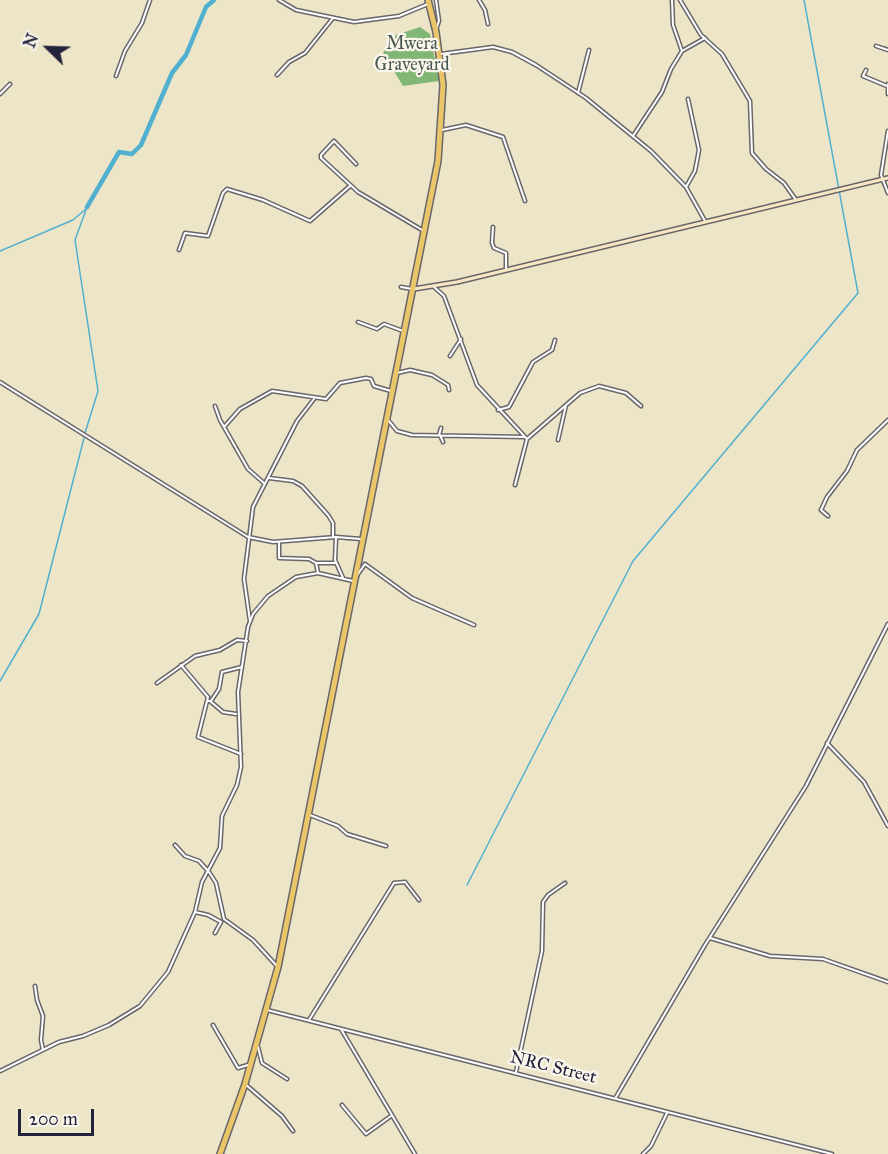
<!DOCTYPE html>
<html>
<head>
<meta charset="utf-8">
<style>
	body { margin:0 }
	#map { position:relative; width:888px; height:1154px; overflow:hidden; background:#ede5c7; font-family:"IM FELL Great Primer",serif }
	canvas { display:block }
	.north { position:absolute; left:18px; top:18px; width:60px; height:60px; -webkit-text-stroke:4px #fbf7ec; paint-order:stroke; rotate:293deg; font-size:16px; font-weight:700; line-height:24px; text-align:center; color:#22223b }
	.north::after { content:''; display:block; margin:auto; width:21px; height:27px; background:#22223b; clip-path:polygon(50% 0,100% 100%,50% 72%,0 100%) }
	.scale { position:absolute; left:18px; top:1109px; width:76px; height:27px; box-sizing:border-box; border:3px solid #22223b; border-top:0; padding-left:8px; font-size:18px; line-height:21px; white-space:nowrap; color:#22223b; -webkit-text-stroke:4px #fbf7ec; paint-order:stroke }
</style>
</head>
<body>
<div id="map">
<canvas width="888" height="1154"></canvas>
<div class="north">N</div>
<div class="scale">200 m</div>
</div>
<script>
const ctx = document.querySelector('canvas').getContext('2d');
ctx.lineJoin = 'round';
function fillPath(path, color) { ctx.fillStyle = color; ctx.fill(path, 'evenodd'); }
const poly = rows => new Path2D(rows.map(r => 'M' + r).join(''));
function strokePath(path, color, width, dash) { ctx.strokeStyle = color; ctx.lineWidth = width; ctx.lineCap = dash ? 'butt' : 'round'; ctx.setLineDash(dash || []); ctx.stroke(path); }
function label(font, color, halo, rows, align = 'center') {
  ctx.font = font + ' "IM FELL Great Primer",serif'; ctx.lineWidth = 4.5; ctx.setLineDash([]); ctx.textBaseline = 'middle'; ctx.strokeStyle = halo; ctx.fillStyle = color; for (const [text, x, y, turn = 0] of rows) {
    ctx.save(); ctx.translate(x, y); ctx.rotate((+turn || 0) * Math.PI / 180); ctx.textAlign = isNaN(turn) ? turn : align; if (halo) ctx.strokeText(text, 0, 0); ctx.fillText(text, 0, 0); ctx.restore();
  }
}
fillPath(poly([
	[420,27,430,34,439,81,403,86,383,53,396,35]
]), '#80b774');
strokePath(poly([
	[0,251,73,220,87,208],
	[85,433,98,391,75,240,87,207],
	[0,681,39,614,84,438],
	[467,885,633,561,858,293,804,0]
]), '#51b0cf', 1.5);
strokePath(poly([
	[87,207,119,152,132,154,141,145,172,73,186,55,206,7,214,0]
]), '#51b0cf', 4.5);
const street = poly([
	[279,0,296,10,354,22,399,16,428,4],
	[436,0,439,21,436,29],
	[479,0,485,10,488,24],
	[680,0,701,35,722,54,750,101,752,153,766,169,784,183,796,200],
	[876,46,888,50],
	[682,51,705,38],
	[441,54,493,47,512,52,536,65,586,98,651,151,686,187,705,221],
	[866,70,863,76,887,86],
	[277,75,289,62,305,53,333,18],
	[116,76,125,51,142,23,150,0],
	[888,84,888,94],
	[578,93,589,50],
	[0,94,10,84],
	[442,130,466,125,503,137,525,201],
	[888,131,881,175,888,193],
	[633,136,662,92,671,69,682,51,673,25,672,0],
	[356,164,334,141,321,155,321,158,358,192,422,230],
	[686,187,695,171,699,150,688,99],
	[493,227,492,243,494,248,506,253,506,270],
	[179,250,185,233,208,236,223,193,227,189,263,200,310,221,350,186],
	[401,287,412,289],
	[434,287,444,296,477,385,527,439,515,485],
	[358,322,377,329,384,324,403,331],
	[450,356,461,339],
	[397,373,410,370,432,375,448,385,449,390],
	[0,382,248,537,273,542,336,537,361,539],
	[215,406,220,420,248,469,265,484],
	[498,410,509,407,533,362,552,350,555,340],
	[388,420,397,431,412,435,525,437],
	[224,427,240,409,272,391,326,399,340,383,366,378,371,379,374,386,391,391],
	[439,435,441,428],
	[440,435,443,442],
	[527,439,580,393,599,386,626,393,641,406],
	[558,440,566,405],
	[269,478,293,481,302,486,328,515,333,523,333,536],
	[828,516,821,510,827,497,847,471,857,450,888,420],
	[336,538,335,560,343,578],
	[279,542,279,558,309,559,316,563,318,573],
	[316,563,336,563],
	[250,621,244,579,253,507,297,421,314,399],
	[181,665,208,697,198,737,241,754],
	[157,683,195,656,220,650,237,640,247,641],
	[208,701,211,701,219,689,222,672,242,667],
	[210,701,223,712,236,714],
	[827,743,864,782,888,826],
	[310,815,338,826,347,834,386,846],
	[175,845,185,856,199,861,209,872,216,883,224,919,253,940,276,965],
	[195,912,208,915,221,922],
	[215,933,221,922],
	[710,938,770,956,823,959,888,982],
	[35,986,37,1000,43,1016,41,1040,43,1050],
	[267,1010,832,1154],
	[309,1020,394,883,405,882,419,900],
	[213,1025,238,1068,248,1065],
	[341,1029,415,1154],
	[258,1047,262,1063,287,1079],
	[0,1071,59,1042,83,1036,109,1025,140,1006,168,972,195,912,202,882,220,848,222,816,237,785,241,767,238,692,248,627,253,614,268,596,296,577,318,573,353,581,365,564,412,598,474,625],
	[516,1072,542,951,543,902,548,895,565,883],
	[245,1084,282,1116,293,1131],
	[616,1097,705,945,806,786,888,624],
	[342,1105,366,1134,391,1116],
	[643,1154,651,1146,667,1113]
]);
const secondary = poly([
	[414,289,457,282,888,178]
]);
const highway = poly([
	[220,1154,245,1084,278,967,438,161,443,85,436,32,428,0]
]);
strokePath(street, '#69666c', 5);
strokePath(secondary, '#69666c', 6);
strokePath(highway, '#69666c', 8);
strokePath(street, '#fff', 2);
strokePath(secondary, '#f7e8c3', 3);
strokePath(highway, '#ebc669', 5);
label('18px', '#485852', '#fbf7ec', [
	["Mwera",412,45],
	["Graveyard",412,66]
]);
label('18px', '#22223b', '#fbf7ec', [
	["NRC Street",553,1068,14]
]);
</script>
</body>
</html>
